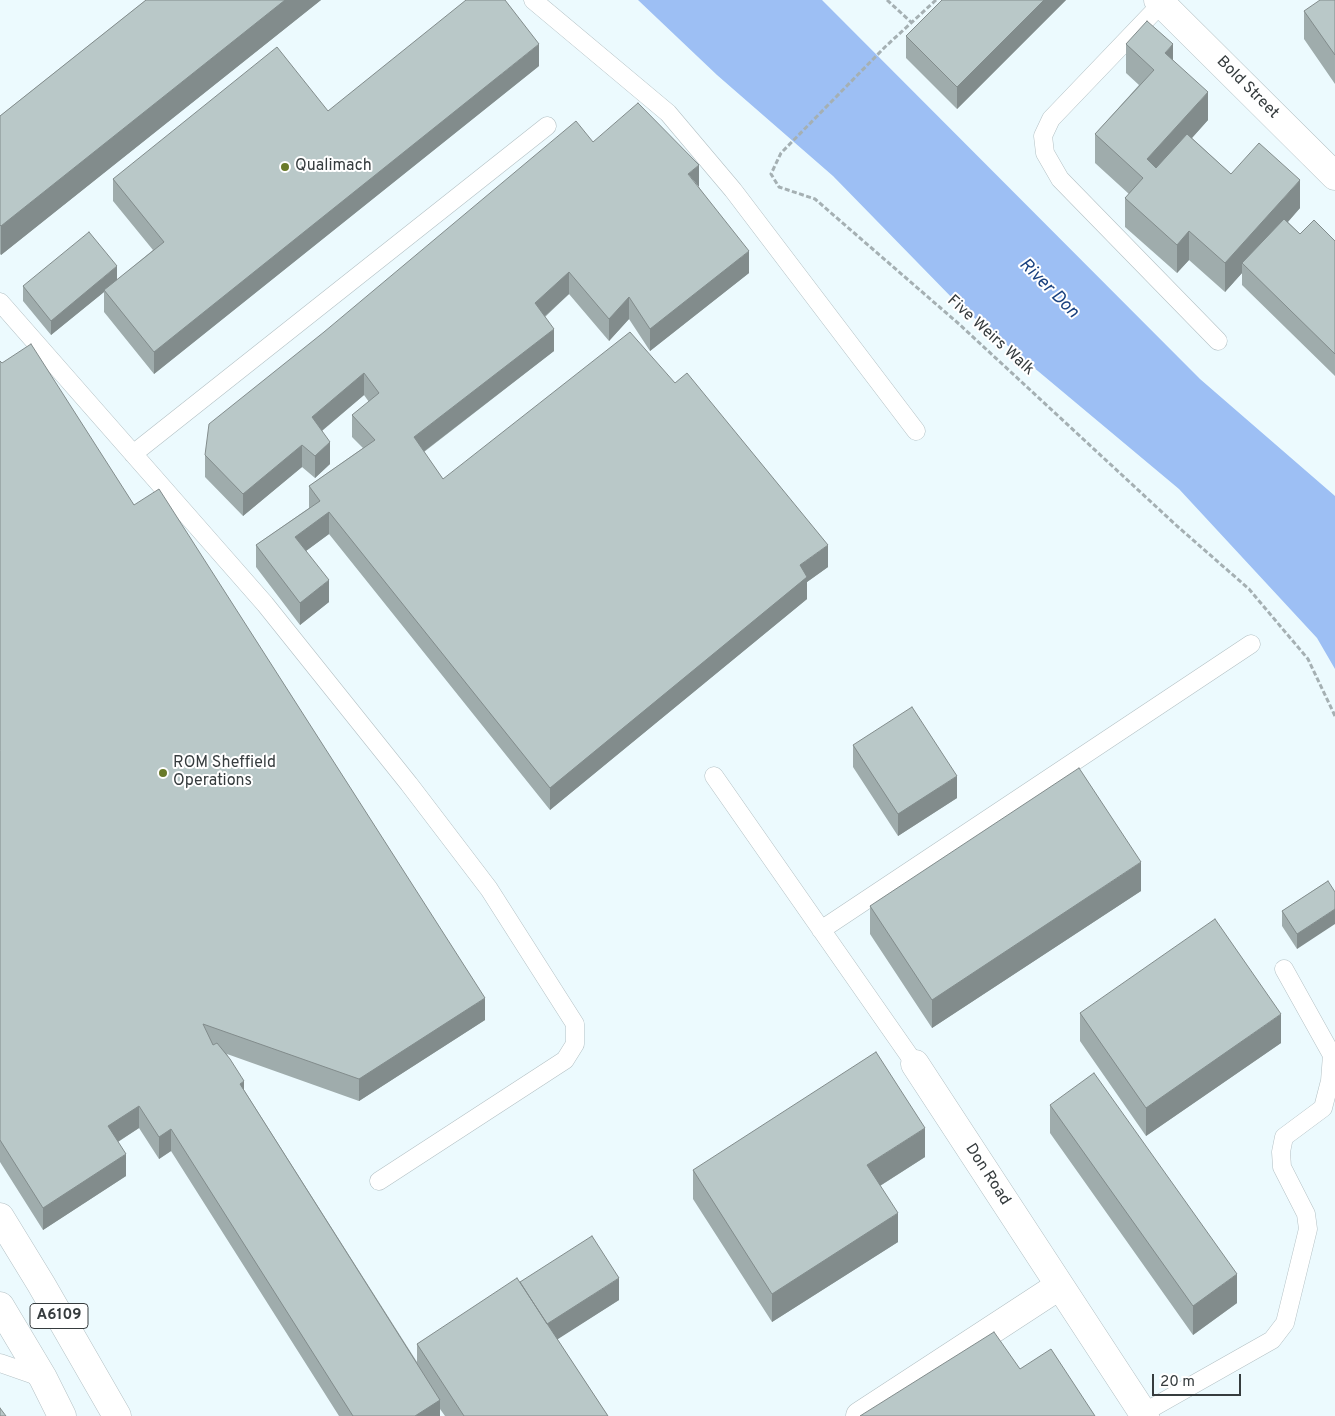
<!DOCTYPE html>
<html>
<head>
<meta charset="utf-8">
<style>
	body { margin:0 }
	#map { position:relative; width:1335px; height:1416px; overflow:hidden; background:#ecfafe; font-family:Overpass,sans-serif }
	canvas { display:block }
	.scale { position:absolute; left:1152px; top:1374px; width:89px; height:22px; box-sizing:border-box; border:2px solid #363c3e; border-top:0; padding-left:6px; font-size:15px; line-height:18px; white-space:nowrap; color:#363c3e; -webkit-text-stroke:4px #fff; paint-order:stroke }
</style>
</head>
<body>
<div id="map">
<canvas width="1335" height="1416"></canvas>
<div class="scale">20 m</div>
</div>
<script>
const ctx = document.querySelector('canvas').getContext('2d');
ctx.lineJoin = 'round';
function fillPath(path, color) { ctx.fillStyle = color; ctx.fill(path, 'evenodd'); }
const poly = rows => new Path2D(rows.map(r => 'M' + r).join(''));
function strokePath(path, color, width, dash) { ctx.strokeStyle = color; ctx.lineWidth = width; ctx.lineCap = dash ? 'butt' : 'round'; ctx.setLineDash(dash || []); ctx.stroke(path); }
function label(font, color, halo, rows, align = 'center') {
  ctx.font = font + ' Overpass,sans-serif'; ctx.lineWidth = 4; ctx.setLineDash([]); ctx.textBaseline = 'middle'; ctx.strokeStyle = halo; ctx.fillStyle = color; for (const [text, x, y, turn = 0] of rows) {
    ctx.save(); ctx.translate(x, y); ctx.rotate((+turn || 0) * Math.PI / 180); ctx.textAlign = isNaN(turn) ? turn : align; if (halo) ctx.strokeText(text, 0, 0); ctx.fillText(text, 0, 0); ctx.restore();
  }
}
fillPath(poly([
	[638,0,822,0,1200,379,1335,496,1335,669,1317,638,1179,489,959,305,833,176,717,75]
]), '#9dbff4');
const lane = poly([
	[533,0,668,113,733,190,916,431],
	[1162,3,1051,119,1043,136,1045,153,1060,179,1218,341],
	[0,302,265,604,409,784,489,889,575,1024,575,1044,565,1060,379,1181],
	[133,454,547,126],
	[714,776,915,1064],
	[821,930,1251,644],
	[0,1363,43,1378],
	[1143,1413,1272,1340,1285,1323,1308,1229,1306,1214,1282,1167,1281,1152,1284,1137,1323,1108,1330,1081,1332,1055,1284,969]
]);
const street = poly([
	[1158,0,1335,176],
	[915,1064,1145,1416],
	[860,1416,1059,1286]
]);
const primary = poly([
	[0,1217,41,1284,117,1416],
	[0,1306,43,1378,62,1416]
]);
strokePath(lane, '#b3c0c4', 19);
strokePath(street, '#b3c0c4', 29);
strokePath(primary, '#b3c0c4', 29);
strokePath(poly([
	[887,0,911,22],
	[936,0,885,47,781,153,771,174,779,187,815,199,959,324,1177,526,1249,589,1308,659,1335,716]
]), '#a5b0b3', 3, [5, 2.5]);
strokePath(lane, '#fff', 18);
strokePath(street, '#fff', 28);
strokePath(primary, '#fff', 28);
fillPath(poly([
	[146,0,321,0,1,255,0,254,0,116],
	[942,0,1066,0,957,109,906,58,906,36],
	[1335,0,1335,84,1304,39,1304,11],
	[1126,44,1173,60,1208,120,1192,138,1231,174,1300,208,1288,222,1300,234,1335,241,1335,376,1242,285,1242,273,1225,292,1189,260,1177,273,1125,227,1125,198,1129,194,1095,163,1095,134,1139,85,1126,73],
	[539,66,154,374,104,312,104,292,51,335,23,301,23,286,117,280,153,250,113,201,113,179,328,111],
	[593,142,699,187,749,273,650,351,629,319,609,341,569,294,545,317,554,351,424,452,443,479,828,567,807,582,807,599,550,810,329,534,306,551,329,602,300,625,256,567,256,545,309,508,309,486,363,448,352,437,352,415,369,402,364,395,322,431,330,464,315,478,302,467,243,516,205,477,205,455],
	[0,361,134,505,485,1020,359,1101,227,1054,244,1090,417,1362,417,1344,520,1282,619,1300,557,1339,608,1416,445,1416,440,1409,440,1416,339,1416,171,1151,159,1159,139,1128,118,1142,126,1176,43,1230,0,1162],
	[853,745,957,798,898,836,853,767],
	[1328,881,1297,949,1282,926,1282,911],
	[1141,891,932,1028,870,934,870,906],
	[1080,1013,1281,1043,1146,1136,1080,1041],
	[1050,1105,1237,1303,1193,1335,1050,1133],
	[925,1157,880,1186,898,1242,772,1322,693,1199,693,1170]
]), '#9facac');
fillPath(poly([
	[285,0,321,0,1,255,1,226],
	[1044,0,1066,0,957,109,957,87],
	[539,44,539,66,154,374,154,352],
	[1173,44,1173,73,1165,53],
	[1208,92,1208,120,1147,188,1147,159],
	[699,165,699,187,688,174],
	[1300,180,1300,208,1247,268,1242,263,1242,273,1225,292,1225,263],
	[1189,231,1189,260,1177,273,1177,245],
	[749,251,749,273,650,351,650,329],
	[117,266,117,281,104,290,104,292,51,335,51,321],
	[569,272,569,294,535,325,535,303],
	[629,297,629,319,609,341,609,319],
	[554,329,554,351,414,459,414,437],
	[364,373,364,395,312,439,312,417],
	[330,442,330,464,315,478,315,456],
	[302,445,302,467,243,516,243,494],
	[329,512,329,534,295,559,295,537],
	[828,545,828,567,807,582,807,599,550,810,550,788,800,565],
	[329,580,329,602,300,625,300,603],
	[957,776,957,798,898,836,898,814],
	[1141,862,1141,891,932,1028,932,1000],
	[1335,909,1335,924,1297,949,1297,934],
	[485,998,485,1020,359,1101,359,1079],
	[1281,1014,1281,1043,1146,1136,1146,1108],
	[244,1081,244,1103,240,1084],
	[139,1106,139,1128,108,1148,108,1126],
	[925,1128,925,1157,867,1194,867,1165],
	[171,1129,171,1151,159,1159,159,1137],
	[126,1154,126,1176,43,1230,43,1208],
	[898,1213,898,1242,772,1322,772,1294],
	[1237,1274,1237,1303,1193,1335,1193,1306],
	[619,1278,619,1300,544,1348,544,1326],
	[440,1400,440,1416,415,1416]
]), '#828c8c');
const building = poly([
	[146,0,285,0,1,226,0,225,0,116,146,0],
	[466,0,505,0,539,44,154,352,104,290,164,242,113,179,277,47,328,111,466,0],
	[942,0,1044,0,957,87,906,36,942,0],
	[1320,0,1335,0,1335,55,1304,11,1320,0],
	[1147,21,1173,44,1165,53,1208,92,1147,159,1156,168,1187,134,1231,174,1259,143,1300,180,1225,263,1189,231,1177,245,1125,198,1143,178,1095,134,1154,70,1126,44,1147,21],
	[638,103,699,165,688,174,749,251,650,329,629,297,609,319,569,272,535,303,554,329,414,437,443,479,630,332,675,383,687,373,828,545,800,565,807,577,550,788,329,512,295,537,329,580,300,603,256,545,320,501,309,486,375,440,352,415,379,393,364,373,312,417,330,442,315,456,302,445,243,494,205,455,209,424,324,332,576,121,593,142,638,103],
	[1284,219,1300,234,1314,220,1335,241,1335,354,1242,263,1284,219],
	[89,232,117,266,51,321,23,286,89,232],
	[31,344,134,505,159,489,485,998,359,1079,203,1024,213,1045,217,1043,230,1059,244,1081,240,1084,440,1400,415,1416,353,1416,171,1129,159,1137,139,1106,108,1126,126,1154,43,1208,0,1140,0,361,2,363,31,344],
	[912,707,957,776,898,814,853,745,912,707],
	[1079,768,1141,862,932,1000,870,906,1079,768],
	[1328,881,1335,892,1335,909,1297,934,1282,911,1328,881],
	[1215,919,1281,1014,1146,1108,1080,1013,1215,919],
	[876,1052,925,1128,867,1165,898,1213,772,1294,693,1170,876,1052],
	[1094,1073,1237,1274,1193,1306,1050,1105,1094,1073],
	[592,1236,619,1278,547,1324,520,1282,592,1236],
	[517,1278,608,1416,464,1416,417,1344,517,1278],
	[994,1332,1020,1369,1051,1349,1095,1416,860,1416,994,1332],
	[0,1408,6,1416,0,1416,0,1408]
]);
fillPath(building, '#b9c8c8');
strokePath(building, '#828c8c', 1);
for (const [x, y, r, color] of [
	[285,167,5,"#697a29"],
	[163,773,5,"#697a29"]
]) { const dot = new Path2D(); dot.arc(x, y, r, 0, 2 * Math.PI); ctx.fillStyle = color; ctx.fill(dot); strokePath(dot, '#fff', 2); }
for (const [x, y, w] of [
	[59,1316,58]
]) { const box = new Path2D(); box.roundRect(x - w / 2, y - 12.5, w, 25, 4); ctx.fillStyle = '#fff'; ctx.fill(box); strokePath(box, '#363c3e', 1); }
label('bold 15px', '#363c3e', null, [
	["A6109",59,1316]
]);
label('16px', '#363c3e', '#fff', [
	["Bold Street",1247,88,45],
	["Five Weirs Walk",990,336,42],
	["Don Road",987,1175,57]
]);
label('16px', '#363c3e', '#fff', [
	["Qualimach",295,167],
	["ROM Sheffield",173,764],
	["Operations",173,782]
], 'left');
label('italic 18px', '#19417f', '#fff', [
	["River Don",1048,289,45]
]);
</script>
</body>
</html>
